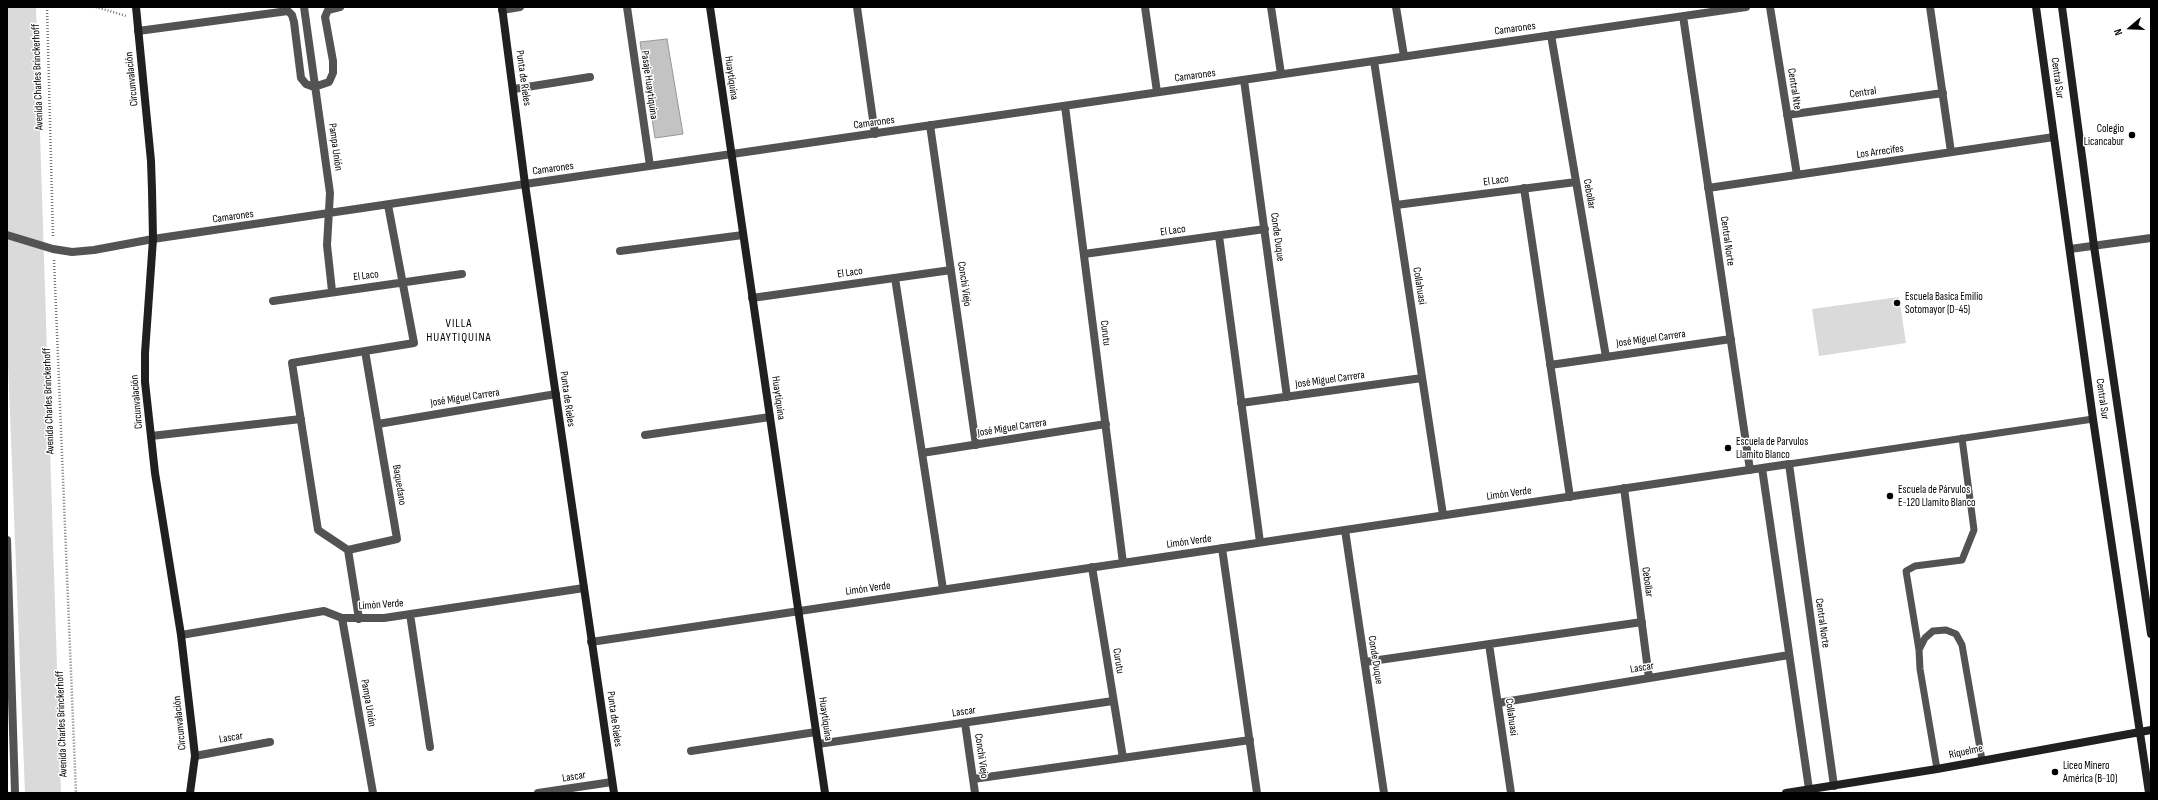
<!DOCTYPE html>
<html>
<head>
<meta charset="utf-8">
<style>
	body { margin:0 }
	#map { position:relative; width:2158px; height:800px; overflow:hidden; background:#fff; font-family:"Sofia Sans Condensed",sans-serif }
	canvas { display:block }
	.frame { position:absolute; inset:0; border:8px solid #000; pointer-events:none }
	.north { position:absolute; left:2110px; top:8px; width:40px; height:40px; -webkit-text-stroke:3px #fff; paint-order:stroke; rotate:251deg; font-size:11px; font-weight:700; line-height:16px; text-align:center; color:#000 }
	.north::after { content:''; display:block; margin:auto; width:14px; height:18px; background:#000; clip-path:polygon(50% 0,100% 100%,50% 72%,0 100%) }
</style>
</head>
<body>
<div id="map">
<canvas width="2158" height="800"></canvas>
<div class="frame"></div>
<div class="north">N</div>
</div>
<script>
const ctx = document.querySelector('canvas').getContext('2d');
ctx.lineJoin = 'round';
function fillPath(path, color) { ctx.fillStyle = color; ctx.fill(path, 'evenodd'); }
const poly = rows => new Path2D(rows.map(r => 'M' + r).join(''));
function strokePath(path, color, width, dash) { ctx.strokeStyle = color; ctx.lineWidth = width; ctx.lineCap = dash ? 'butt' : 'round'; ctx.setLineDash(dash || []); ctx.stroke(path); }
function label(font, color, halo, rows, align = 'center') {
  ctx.font = font + ' "Sofia Sans Condensed",sans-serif'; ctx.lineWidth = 3; ctx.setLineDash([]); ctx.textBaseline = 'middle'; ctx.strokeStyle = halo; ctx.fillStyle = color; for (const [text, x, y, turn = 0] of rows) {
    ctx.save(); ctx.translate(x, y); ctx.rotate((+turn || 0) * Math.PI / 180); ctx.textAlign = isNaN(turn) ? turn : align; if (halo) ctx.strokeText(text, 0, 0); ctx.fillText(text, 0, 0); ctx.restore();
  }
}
fillPath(poly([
	[7,7,36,7,61,793,25,793,7,339],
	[1899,297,1906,343,1819,356,1812,309]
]), '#dadada');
const building = poly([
	[667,39,683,134,655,138,640,42,667,39]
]);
fillPath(building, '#c3c3c3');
strokePath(building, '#979797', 1);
strokePath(poly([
	[47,7,53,237],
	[96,7,126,16],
	[54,260,76,793]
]), '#757575', 2.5, [1, 2]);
strokePath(poly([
	[1789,464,2093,419],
	[1919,650,1906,571,1915,566,1962,560,1974,530,1962,438],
	[1937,769,1920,669,1919,650,1925,638,1933,631,1946,630,1956,634,1962,645,1982,760]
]), '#535353', 7);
strokePath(poly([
	[304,7,330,193,327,245,332,291],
	[627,7,650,166],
	[857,7,875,134],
	[1145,7,1157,92],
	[1271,7,1281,74],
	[1396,7,1404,56],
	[1770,7,1797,175],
	[1930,7,1951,152],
	[502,10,520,7],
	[1683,16,1750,470],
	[138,31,288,11,292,15,294,22,301,78,306,84,314,87,329,82,333,73,333,61,325,17,328,10,340,7],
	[1551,35,1606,357],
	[1374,61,1443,515],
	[1244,80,1287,397],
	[514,89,590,77],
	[1065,106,1123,563],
	[1787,115,1943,93],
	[930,125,976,445],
	[1524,188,1570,497],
	[1708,188,2054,137],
	[1396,205,1576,182],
	[7,235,53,249,72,252,94,250,153,239,525,184,1746,7],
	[1219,236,1260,542],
	[2070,249,2151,238],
	[620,251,743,235],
	[1084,254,1265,229],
	[895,278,943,589],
	[752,298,951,270],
	[273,301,462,274],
	[365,351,397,539,348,550,318,530,292,363,414,343,388,205],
	[1550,365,1731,339],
	[1241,403,1422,378],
	[378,424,556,394],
	[645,435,770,417],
	[151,436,301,419],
	[922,453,1106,424],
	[1762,468,1809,789],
	[1624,488,1649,678],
	[1345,530,1384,793],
	[7,540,15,793],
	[1222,548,1257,793],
	[348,550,359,619],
	[1092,567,1123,758],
	[410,614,430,747],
	[342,618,373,793],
	[181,635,324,611,342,618,384,618,584,588],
	[591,642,1789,464,1834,786],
	[1489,644,1511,793],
	[1365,662,1642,622],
	[1498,703,1789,655],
	[965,723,975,793],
	[818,744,1113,701],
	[691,751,816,732],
	[195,756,270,742],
	[973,779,1250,740],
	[538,793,612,782]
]), '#535353', 8);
strokePath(poly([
	[136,7,151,161,152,190,153,239,145,353,145,382,155,473,181,635,192,729,195,756,190,793],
	[502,7,525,184,614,793],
	[710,7,825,793],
	[2036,7,2093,419,2149,793],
	[2062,7,2094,246,2151,634],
	[1786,793,1937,769,2151,730]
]), '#202020', 8);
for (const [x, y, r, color] of [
	[2132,135,4,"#000"],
	[1897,303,4,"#000"],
	[1728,448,4,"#000"],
	[1890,496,4,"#000"],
	[2055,772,4,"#000"]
]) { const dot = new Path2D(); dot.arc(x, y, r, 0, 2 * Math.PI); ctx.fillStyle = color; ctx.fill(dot); strokePath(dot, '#fff', 1.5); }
label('11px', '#000', '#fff', [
	["Camarones",1515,29,-8],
	["Camarones",1195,76,-8],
	["Avenida Charles Brinckerhoff",38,77,-92],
	["Punta de Rieles",523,78,82],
	["Huaytiquina",731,78,82],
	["Central Sur",2057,78,82],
	["Circunvalación",132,79,-96],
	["Pasaje Huaytiquina",649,85,82],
	["Central Nte",1794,89,81],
	["Central",1863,93,-8],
	["Camarones",874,123,-8],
	["Pampa Unión",335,147,82],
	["Los Arrecifes",1880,152,-8],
	["Camarones",553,169,-8],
	["El Laco",1496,181,-8],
	["Cebollar",1589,194,80],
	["Camarones",233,217,-8],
	["El Laco",1173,231,-8],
	["Conde Duque",1277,237,82],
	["Central Norte",1727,241,82],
	["El Laco",850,273,-8],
	["El Laco",366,276,-7],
	["Conchi Viejo",964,284,82],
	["Collahuasi",1419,286,81],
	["Curutu",1105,333,83],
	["José Miguel Carrera",1651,339,-8],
	["José Miguel Carrera",1330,380,-8],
	["José Miguel Carrera",465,398,-9],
	["Huaytiquina",778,398,82],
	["Punta de Rieles",567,399,82],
	["Central Sur",2102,399,82],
	["Avenida Charles Brinckerhoff",49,401,-92],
	["Circunvalación",137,402,-95],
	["José Miguel Carrera",1012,428,-9],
	["Baquedano",399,485,81],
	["Limón Verde",1509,494,-8],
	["Limón Verde",1189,542,-8],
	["Cebollar",1647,582,82],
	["Limón Verde",868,589,-8],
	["Limón Verde",381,605,-4],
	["Central Norte",1822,623,82],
	["Conde Duque",1375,660,81],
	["Curutu",1118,661,81],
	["Lascar",1642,668,-10],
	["Pampa Unión",368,703,80],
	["Lascar",964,712,-8],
	["Collahuasi",1511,717,82],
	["Punta de Rieles",614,719,82],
	["Huaytiquina",825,719,82],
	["Circunvalación",180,723,-96],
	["Avenida Charles Brinckerhoff",62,724,-92],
	["Lascar",231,738,-10],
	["Riquelme",1966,752,-12],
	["Conchi Viejo",981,756,82],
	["Lascar",574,777,-9]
]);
label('11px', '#000', '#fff', [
	["Colegio",2124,129,"right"],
	["Licancabur",2124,142,"right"],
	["Escuela Basica Emilio",1905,297],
	["Sotomayor (D-45)",1905,310],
	["Escuela de Parvulos",1736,442],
	["Llamito Blanco",1736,455],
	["Escuela de Párvulos",1898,490],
	["E-120 Llamito Blanco",1898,503],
	["Liceo Minero",2063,766],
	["América (B-10)",2063,779]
], 'left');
ctx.letterSpacing = '1px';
label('12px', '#000', '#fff', [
	["VILLA",459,324],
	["HUAYTIQUINA",459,338]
]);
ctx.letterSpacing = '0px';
</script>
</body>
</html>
